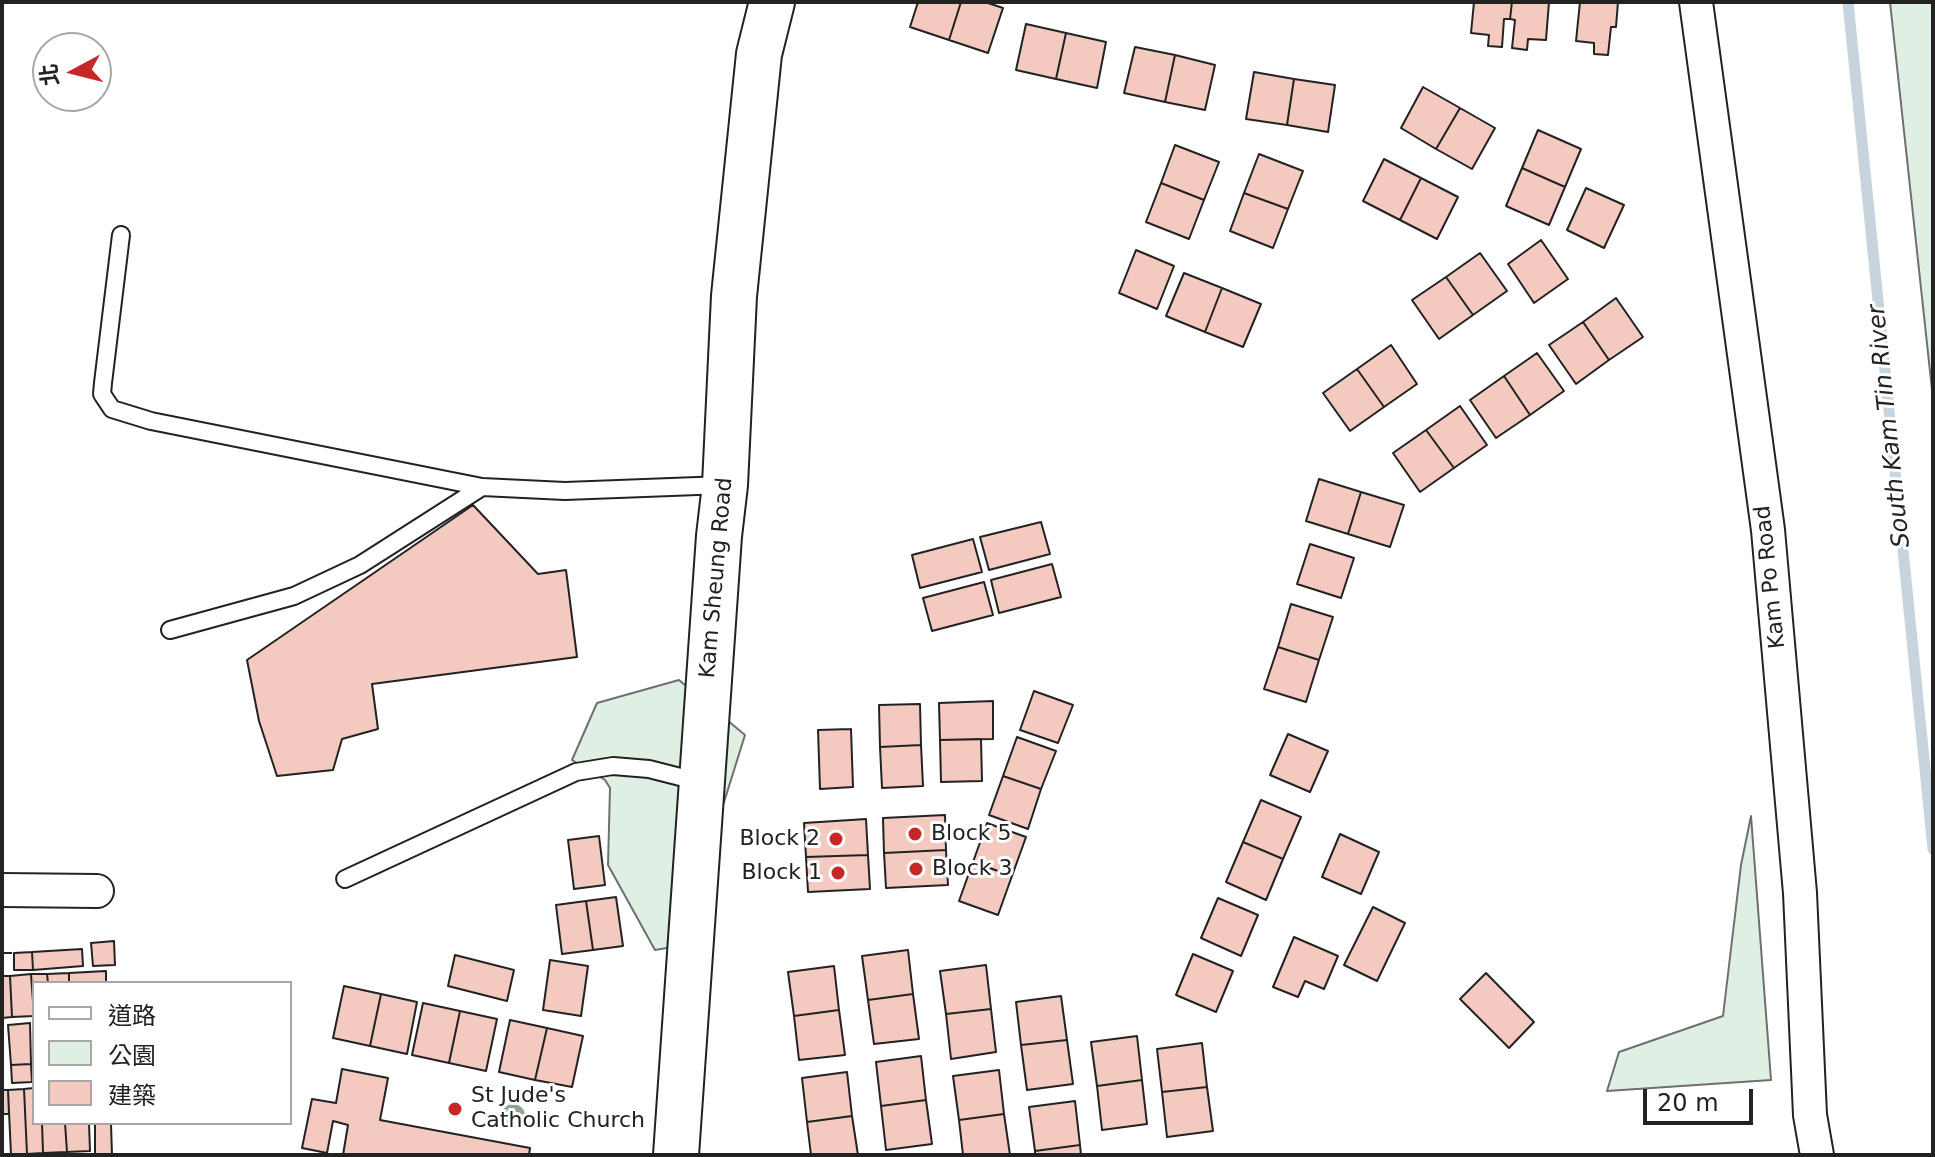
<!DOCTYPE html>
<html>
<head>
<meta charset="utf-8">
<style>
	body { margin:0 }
	#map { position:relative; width:1935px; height:1157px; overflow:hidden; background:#fff; font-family:"DejaVu Sans","Noto Sans TC",sans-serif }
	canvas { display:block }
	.frame { position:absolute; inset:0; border:4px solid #222; pointer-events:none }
	.legend { position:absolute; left:32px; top:981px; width:260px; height:144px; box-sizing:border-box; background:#fff; border:2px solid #a7a7a7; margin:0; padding:10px 14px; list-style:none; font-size:24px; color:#222 }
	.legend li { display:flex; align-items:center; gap:16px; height:40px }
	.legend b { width:40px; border:2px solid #a7a7a7 }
	.north { position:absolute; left:32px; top:32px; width:80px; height:80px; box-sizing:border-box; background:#fff; border:2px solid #a7a7a7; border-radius:50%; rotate:263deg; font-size:22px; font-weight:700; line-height:32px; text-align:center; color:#222 }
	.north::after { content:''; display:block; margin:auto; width:28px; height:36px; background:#c62828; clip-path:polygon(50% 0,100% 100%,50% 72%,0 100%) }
	.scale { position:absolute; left:1643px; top:1089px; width:110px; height:36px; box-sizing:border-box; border:4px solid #222; border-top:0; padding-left:10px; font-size:24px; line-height:28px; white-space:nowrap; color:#222; -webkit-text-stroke:6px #fff; paint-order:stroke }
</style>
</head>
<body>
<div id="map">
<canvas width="1935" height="1157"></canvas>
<div class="frame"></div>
<ul class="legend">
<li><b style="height:10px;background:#fff"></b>道路</li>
<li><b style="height:22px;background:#e0efe3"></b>公園</li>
<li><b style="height:22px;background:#f3c9c0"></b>建築</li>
</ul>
<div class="north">北</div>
<div class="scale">20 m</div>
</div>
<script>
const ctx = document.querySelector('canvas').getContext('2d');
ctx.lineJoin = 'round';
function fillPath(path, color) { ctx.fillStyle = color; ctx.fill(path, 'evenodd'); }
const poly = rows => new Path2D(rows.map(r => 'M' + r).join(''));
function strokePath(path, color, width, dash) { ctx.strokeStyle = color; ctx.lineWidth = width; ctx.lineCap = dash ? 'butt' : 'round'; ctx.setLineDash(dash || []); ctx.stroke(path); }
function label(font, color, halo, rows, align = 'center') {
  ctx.font = font + ' "DejaVu Sans",sans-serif'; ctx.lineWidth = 6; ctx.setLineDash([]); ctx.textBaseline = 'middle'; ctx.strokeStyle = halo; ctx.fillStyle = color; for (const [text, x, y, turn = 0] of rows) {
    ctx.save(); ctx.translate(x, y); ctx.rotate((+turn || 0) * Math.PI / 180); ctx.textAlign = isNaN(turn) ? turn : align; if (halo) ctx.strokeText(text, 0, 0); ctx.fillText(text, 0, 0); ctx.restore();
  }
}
const green = poly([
	[1890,2,1932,2,1933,7,1933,399,1890,2],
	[679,680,745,735,679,946,655,950,608,865,610,788,605,780,572,760,597,703,679,680],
	[1751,816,1771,1080,1607,1091,1619,1052,1723,1016,1741,865,1751,816]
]);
fillPath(green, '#e0efe3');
strokePath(green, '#6f6f6f', 2);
strokePath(poly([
	[1848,2,1933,849]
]), '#c7d3dd', 11);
const building = poly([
	[918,2,961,2,949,40,910,27,918,2],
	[961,2,985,2,1003,8,988,53,949,40,961,2],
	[1474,2,1512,2,1510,19,1504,19,1502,47,1488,46,1489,35,1471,33,1474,2],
	[1512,2,1549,2,1546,40,1528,39,1527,50,1512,48,1515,20,1510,19,1512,2],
	[1580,2,1618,2,1616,27,1611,27,1608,55,1594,54,1594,43,1576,41,1580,2],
	[1026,24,1066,33,1056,79,1016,70,1026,24],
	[1066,33,1106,42,1097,88,1056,79,1066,33],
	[1135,47,1175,55,1165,102,1124,93,1135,47],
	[1175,55,1215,65,1205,110,1165,102,1175,55],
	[1254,72,1294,79,1287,125,1246,119,1254,72],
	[1294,79,1335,85,1328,132,1287,125,1294,79],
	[1423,87,1460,108,1436,149,1401,128,1423,87],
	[1460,108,1495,128,1472,169,1436,149,1460,108],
	[1538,130,1581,149,1565,187,1522,168,1538,130],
	[1175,145,1219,162,1204,200,1161,183,1175,145],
	[1259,154,1303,171,1288,209,1244,193,1259,154],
	[1384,159,1421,178,1400,220,1363,201,1384,159],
	[1522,168,1565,187,1549,225,1506,206,1522,168],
	[1421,178,1458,197,1437,239,1400,220,1421,178],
	[1161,183,1204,200,1189,239,1146,222,1161,183],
	[1586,188,1624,205,1604,248,1567,230,1586,188],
	[1244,193,1288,209,1273,248,1230,231,1244,193],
	[1541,240,1568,279,1534,303,1508,264,1541,240],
	[1136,250,1174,266,1157,309,1119,293,1136,250],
	[1480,253,1507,291,1473,315,1446,277,1480,253],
	[1184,273,1222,288,1205,332,1166,316,1184,273],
	[1446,277,1473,315,1439,339,1412,300,1446,277],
	[1222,288,1261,304,1243,347,1205,332,1222,288],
	[1616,298,1643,337,1609,360,1583,322,1616,298],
	[1583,322,1609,360,1576,384,1549,345,1583,322],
	[1391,345,1417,384,1384,407,1357,369,1391,345],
	[1537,353,1564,391,1530,415,1504,376,1537,353],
	[1357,369,1384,407,1350,431,1323,393,1357,369],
	[1504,376,1530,415,1496,438,1470,400,1504,376],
	[1460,406,1487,445,1454,468,1426,430,1460,406],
	[1426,430,1454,468,1420,492,1393,453,1426,430],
	[1319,479,1361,492,1348,534,1306,521,1319,479],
	[1361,492,1404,505,1390,547,1348,534,1361,492],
	[473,505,538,574,566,570,577,657,372,684,378,729,342,739,333,770,277,776,259,721,247,660,473,505],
	[1041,522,1050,554,989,570,980,537,1041,522],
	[973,539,982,572,920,588,912,555,973,539],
	[1310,544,1354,558,1341,598,1297,584,1310,544],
	[1052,564,1061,597,999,613,991,580,1052,564],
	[984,582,993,615,932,631,923,598,984,582],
	[1291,604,1333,617,1319,660,1278,647,1291,604],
	[1278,647,1319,660,1306,702,1264,689,1278,647],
	[1034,691,1073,705,1058,743,1020,730,1034,691],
	[993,701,993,739,940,740,939,703,993,701],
	[920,704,921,745,880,747,879,705,920,704],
	[851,729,853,787,820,789,818,730,851,729],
	[1288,734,1328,751,1310,792,1270,775,1288,734],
	[1017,737,1056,751,1041,789,1003,776,1017,737],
	[981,739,982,781,941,782,940,740,981,739],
	[921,745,923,786,882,788,880,747,921,745],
	[1003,776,1041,789,1028,829,989,815,1003,776],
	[1261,800,1301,817,1283,859,1243,842,1261,800],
	[945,815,946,850,884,853,883,818,945,815],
	[866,819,868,855,806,857,804,823,866,819],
	[987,823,1026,837,1012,876,973,862,987,823],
	[1340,834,1379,852,1361,894,1322,877,1340,834],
	[599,836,605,885,574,889,568,840,599,836],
	[1243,842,1283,859,1266,900,1226,882,1243,842],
	[946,850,948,885,886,888,884,853,946,850],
	[868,855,870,889,808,892,806,857,868,855],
	[973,862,1012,876,998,915,959,901,973,862],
	[616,897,623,946,593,950,586,901,616,897],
	[1218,898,1258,915,1241,956,1201,938,1218,898],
	[586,901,593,950,562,954,556,905,586,901],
	[1373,907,1405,923,1377,981,1344,965,1373,907],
	[1294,937,1338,956,1324,989,1305,981,1298,997,1273,987,1294,937],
	[114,941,115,965,93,966,91,943,114,941],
	[82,949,83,966,33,970,32,952,82,949],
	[908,950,913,994,868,1000,862,956,908,950],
	[32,952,33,970,14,970,14,953,32,952],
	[1193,954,1233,971,1216,1012,1176,995,1193,954],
	[455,955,514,970,507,1001,448,986,455,955],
	[550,960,588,966,581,1016,543,1010,550,960],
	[986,965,991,1009,946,1014,940,971,986,965],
	[834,966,839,1010,794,1016,788,972,834,966],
	[106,971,106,983,69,983,69,973,106,971],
	[69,973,69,983,48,983,47,974,69,973],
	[1486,973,1534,1022,1509,1048,1460,999,1486,973],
	[31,974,47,974,48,983,34,983,34,1016,31,974],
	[31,974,34,1016,12,1017,10,976,31,974],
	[2,976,10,976,12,1017,2,1018,2,976],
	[344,986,381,994,370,1046,333,1038,344,986],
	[381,994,417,1002,407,1054,370,1046,381,994],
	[913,994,919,1039,874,1044,868,1000,913,994],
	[1061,996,1067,1040,1021,1045,1016,1002,1061,996],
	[423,1003,460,1011,449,1063,412,1055,423,1003],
	[991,1009,996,1052,951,1059,946,1014,991,1009],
	[839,1010,845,1055,799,1060,794,1016,839,1010],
	[460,1011,497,1019,486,1071,449,1063,460,1011],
	[510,1020,547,1028,535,1080,499,1072,510,1020],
	[30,1023,31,1064,11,1065,8,1025,30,1023],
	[547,1028,583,1036,572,1087,535,1080,547,1028],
	[1137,1036,1142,1080,1097,1086,1091,1042,1137,1036],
	[1067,1040,1073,1084,1027,1090,1021,1045,1067,1040],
	[1202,1043,1207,1087,1162,1092,1157,1049,1202,1043],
	[921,1056,926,1100,881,1106,876,1062,921,1056],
	[31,1064,32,1082,12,1083,11,1065,31,1064],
	[342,1069,388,1078,380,1120,530,1148,529,1155,343,1155,348,1125,333,1121,327,1153,302,1148,312,1099,336,1103,342,1069],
	[999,1070,1004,1114,959,1120,953,1076,999,1070],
	[847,1072,852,1116,807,1122,802,1078,847,1072],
	[1142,1080,1147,1124,1102,1130,1097,1086,1142,1080],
	[1207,1087,1213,1131,1167,1137,1162,1092,1207,1087],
	[34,1088,34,1123,42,1123,43,1153,27,1154,24,1089,34,1088],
	[24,1089,27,1154,11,1155,8,1090,24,1089],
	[2,1090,8,1090,9,1114,2,1114,2,1090],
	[926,1100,932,1144,886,1150,881,1106,926,1100],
	[1075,1101,1080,1145,1035,1151,1029,1107,1075,1101],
	[1004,1114,1010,1155,963,1155,959,1120,1004,1114],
	[852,1116,858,1155,811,1155,807,1122,852,1116],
	[42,1123,65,1123,67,1152,43,1153,42,1123],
	[65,1123,89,1123,90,1151,67,1152,65,1123],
	[95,1124,111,1124,112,1155,95,1155,95,1124],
	[1080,1145,1081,1155,1035,1155,1035,1151,1080,1145]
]);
fillPath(building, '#f3c9c0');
strokePath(building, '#222', 2);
const lane = poly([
	[121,235,103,383,102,394,112,409,151,421,482,487],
	[170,630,294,596,360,565,482,487,565,491,724,485],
	[345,879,576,772,613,766,649,769,700,782]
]);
const street = poly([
	[1696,2,1768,530,1800,893,1810,1115,1817,1155],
	[2,890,97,891]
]);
const secondary = poly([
	[676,1155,719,536,725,485,734,296,759,54,772,2]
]);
strokePath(lane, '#222', 20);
strokePath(street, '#222', 36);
strokePath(secondary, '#222', 48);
strokePath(lane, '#fff', 16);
strokePath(street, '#fff', 32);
strokePath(secondary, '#fff', 44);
strokePath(poly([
	[2,953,18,953]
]), '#222', 2, [10, 4]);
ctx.fillStyle = '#8da692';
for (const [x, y] of [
	[513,1116]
]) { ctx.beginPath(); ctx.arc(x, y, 12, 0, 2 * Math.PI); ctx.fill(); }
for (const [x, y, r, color] of [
	[915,834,8,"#c62828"],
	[836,839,8,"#c62828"],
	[916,869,8,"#c62828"],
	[838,873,8,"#c62828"],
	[455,1109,8,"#c62828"]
]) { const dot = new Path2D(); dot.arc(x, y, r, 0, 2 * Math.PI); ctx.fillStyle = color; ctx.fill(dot); strokePath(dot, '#fff', 3); }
label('22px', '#222', '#fff', [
	["Kam Po Road",1771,577,-96],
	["Kam Sheung Road",717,578,-85]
]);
label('22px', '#222', '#fff', [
	["Block 5",931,834],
	["Block 2",820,839,"right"],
	["Block 3",932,869],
	["Block 1",822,873,"right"],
	["St Jude's",471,1096],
	["Catholic Church",471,1121]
], 'left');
label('italic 24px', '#222', '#fff', [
	["South Kam Tin River",1890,426,-96]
]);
</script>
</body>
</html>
